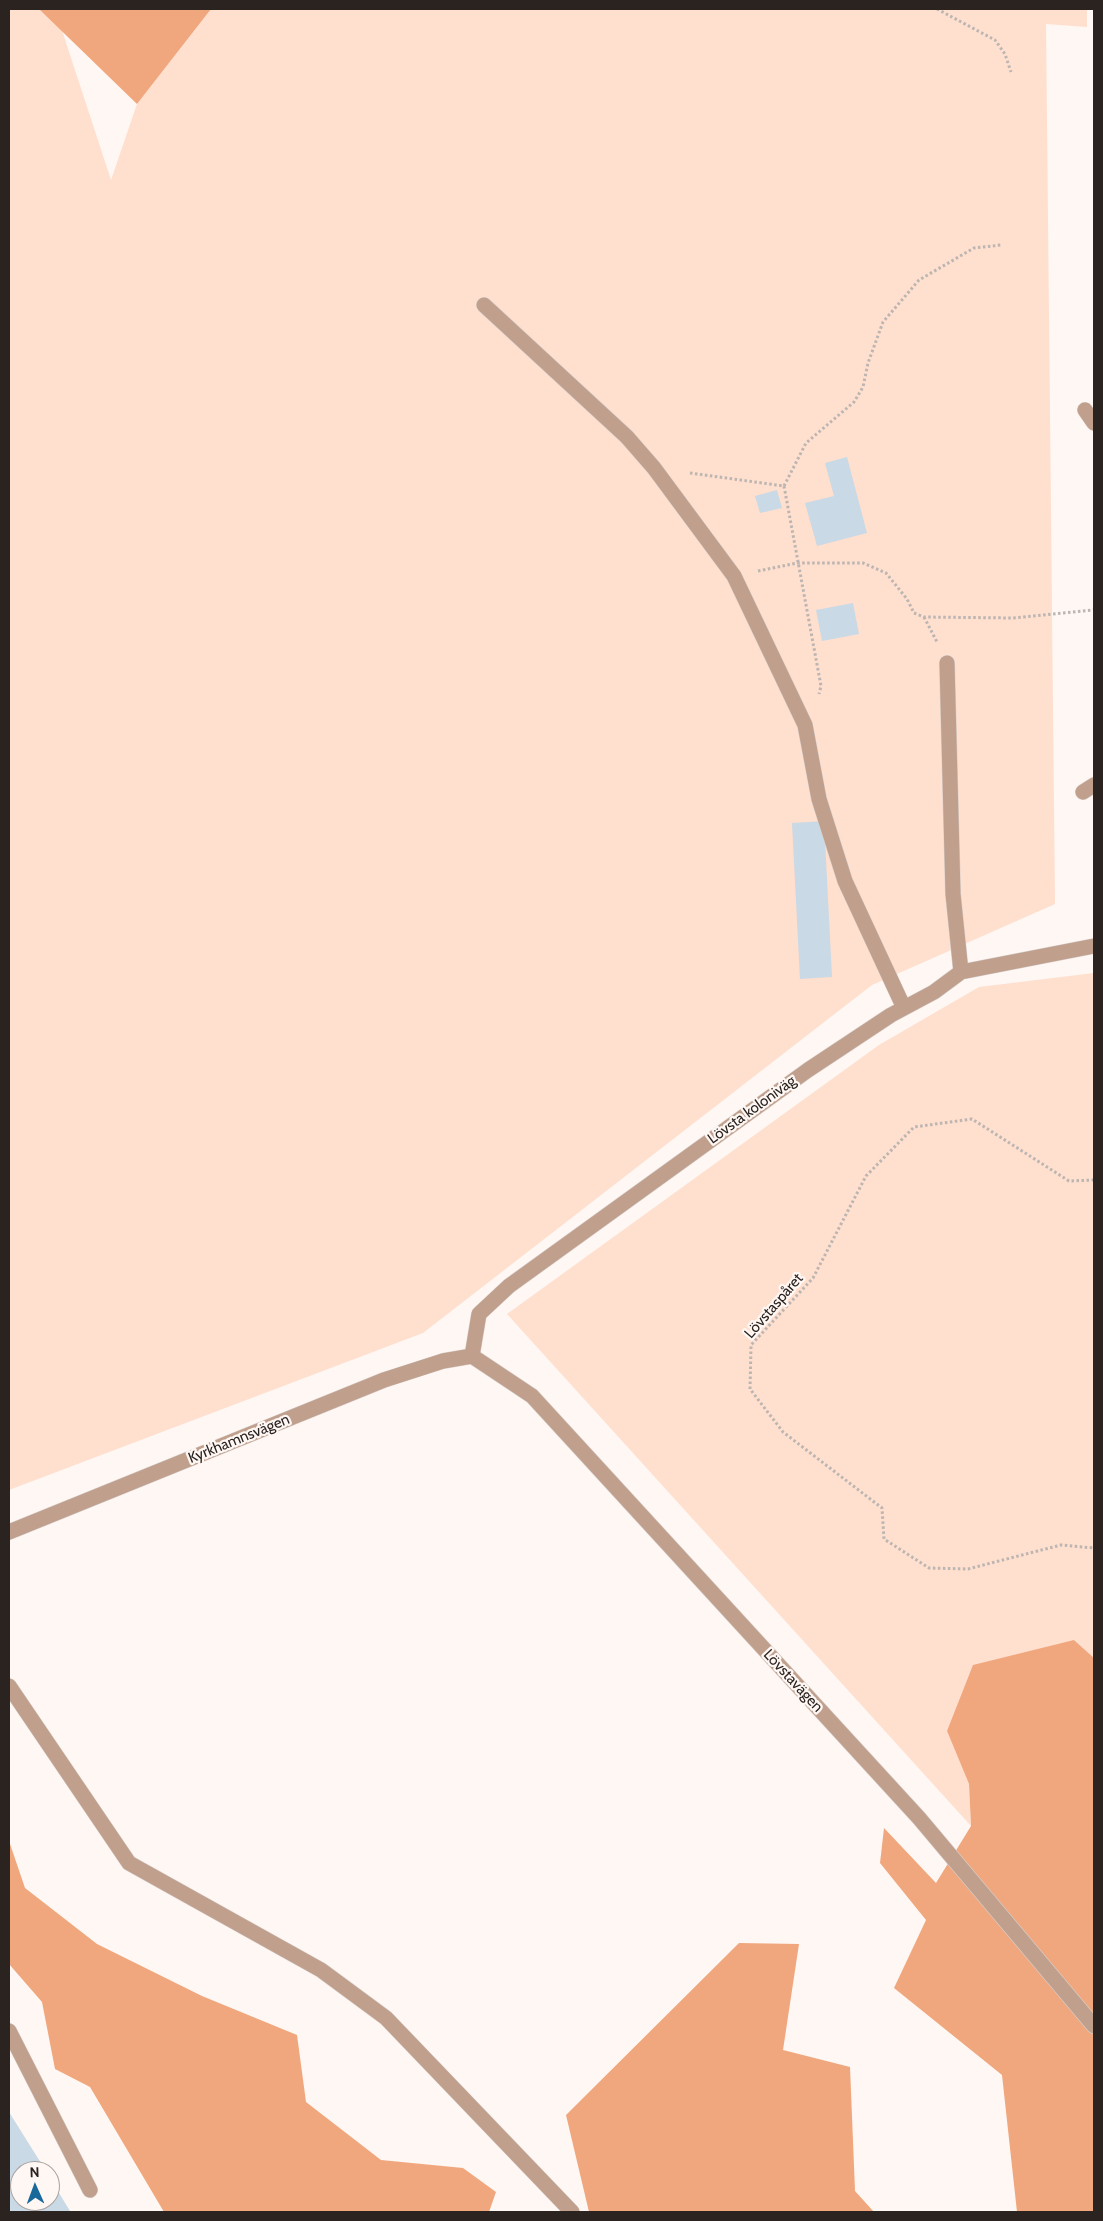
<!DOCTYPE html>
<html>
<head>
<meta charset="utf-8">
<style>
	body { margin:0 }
	#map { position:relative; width:1103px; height:2221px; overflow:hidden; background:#fef7f3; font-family:Cabin,sans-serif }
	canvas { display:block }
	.frame { position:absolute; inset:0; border:10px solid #2a2320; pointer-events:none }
	.north { position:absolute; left:10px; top:2161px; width:50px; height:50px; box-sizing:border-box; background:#fef7f3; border:1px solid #a9a29f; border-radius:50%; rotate:358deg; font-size:14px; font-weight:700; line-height:20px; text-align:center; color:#2a2320 }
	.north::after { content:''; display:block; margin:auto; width:18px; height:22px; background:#1a699b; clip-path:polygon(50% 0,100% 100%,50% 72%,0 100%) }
</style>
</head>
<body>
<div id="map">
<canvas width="1103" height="2221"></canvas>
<div class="frame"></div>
<div class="north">N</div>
</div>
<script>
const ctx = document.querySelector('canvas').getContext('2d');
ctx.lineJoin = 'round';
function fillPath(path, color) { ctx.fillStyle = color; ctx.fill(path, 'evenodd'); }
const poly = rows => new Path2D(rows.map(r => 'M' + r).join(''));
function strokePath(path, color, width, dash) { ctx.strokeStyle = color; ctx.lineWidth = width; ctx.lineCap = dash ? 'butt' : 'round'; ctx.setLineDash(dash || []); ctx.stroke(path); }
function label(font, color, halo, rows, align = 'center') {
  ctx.font = font + ' Cabin,sans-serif'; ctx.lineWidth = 4.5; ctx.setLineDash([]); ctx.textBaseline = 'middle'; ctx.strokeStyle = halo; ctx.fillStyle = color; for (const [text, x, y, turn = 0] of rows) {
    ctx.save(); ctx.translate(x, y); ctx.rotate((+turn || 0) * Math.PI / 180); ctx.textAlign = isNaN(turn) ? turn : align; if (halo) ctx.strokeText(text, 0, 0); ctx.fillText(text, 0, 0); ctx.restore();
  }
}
fillPath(poly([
	[9,9,55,9,111,180,137,104,211,9,1087,9,1087,27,1046,24,1055,904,872,985,423,1333,9,1490],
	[1094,973,1094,1658,1074,1640,947,1731,969,1784,971,1826,507,1314,879,1045,979,987]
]), '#ffdfce');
fillPath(poly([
	[39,9,211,9,137,104],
	[1074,1640,1094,1658,1094,2212,1017,2212,1002,2075,894,1988,926,1920,880,1863,884,1828,936,1883,971,1826,969,1784,947,1731,973,1665],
	[9,1841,25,1888,97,1944,202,1996,297,2035,306,2102,381,2160,463,2168,496,2192,489,2212,164,2212,90,2087,55,2069,42,2002,9,1964],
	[739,1943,799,1944,783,2050,850,2067,855,2191,874,2212,589,2212,566,2115]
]), '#f0a77e');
fillPath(poly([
	[847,457,867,533,817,546,805,503,834,496,825,463],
	[777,490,782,508,760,513,755,496],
	[853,603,859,634,822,641,816,610],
	[824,821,832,977,800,979,792,823],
	[9,2112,46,2171,20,2171,20,2201,50,2201,50,2178,70,2211,9,2212]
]), '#c9d9e5');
const minor = poly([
	[484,305,627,437,654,468,734,576,805,725,819,799,845,881,904,1008],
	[1085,410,1094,423],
	[947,663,953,894,961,972],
	[1083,792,1094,785],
	[472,1356,532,1396,919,1818,1094,2026],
	[472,1356,479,1314,509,1286,808,1070,891,1015,934,992,961,972,1094,946],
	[9,1532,384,1380,443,1361,472,1356],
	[9,1686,129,1863,321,1970,386,2018,572,2212],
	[9,2031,90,2190]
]);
strokePath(minor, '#d8d1cd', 16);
strokePath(poly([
	[937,9,995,40,1005,54,1011,72],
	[690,473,784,486,821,686,819,694],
	[784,486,806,443,854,402,863,387,868,363,883,322,919,280,974,248,1001,245],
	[758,571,797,563,863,563,886,573,907,599,914,613,924,617,1013,618,1094,610],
	[924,617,937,642],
	[1094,1180,1069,1181,972,1119,914,1127,866,1176,813,1278,751,1345,750,1389,783,1432,882,1508,884,1539,929,1568,968,1569,1061,1545,1094,1548]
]), '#bcb5b1', 3, [2.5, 2.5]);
strokePath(minor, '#c09f8d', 15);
label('15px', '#2a2320', '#fef7f3', [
	["Lövsta koloniväg",752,1110,-36],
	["Lövstaspåret",774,1306,-49],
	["Kyrkhamnsvägen",239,1439,-22],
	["Lövstavägen",793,1681,47]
]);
</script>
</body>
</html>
